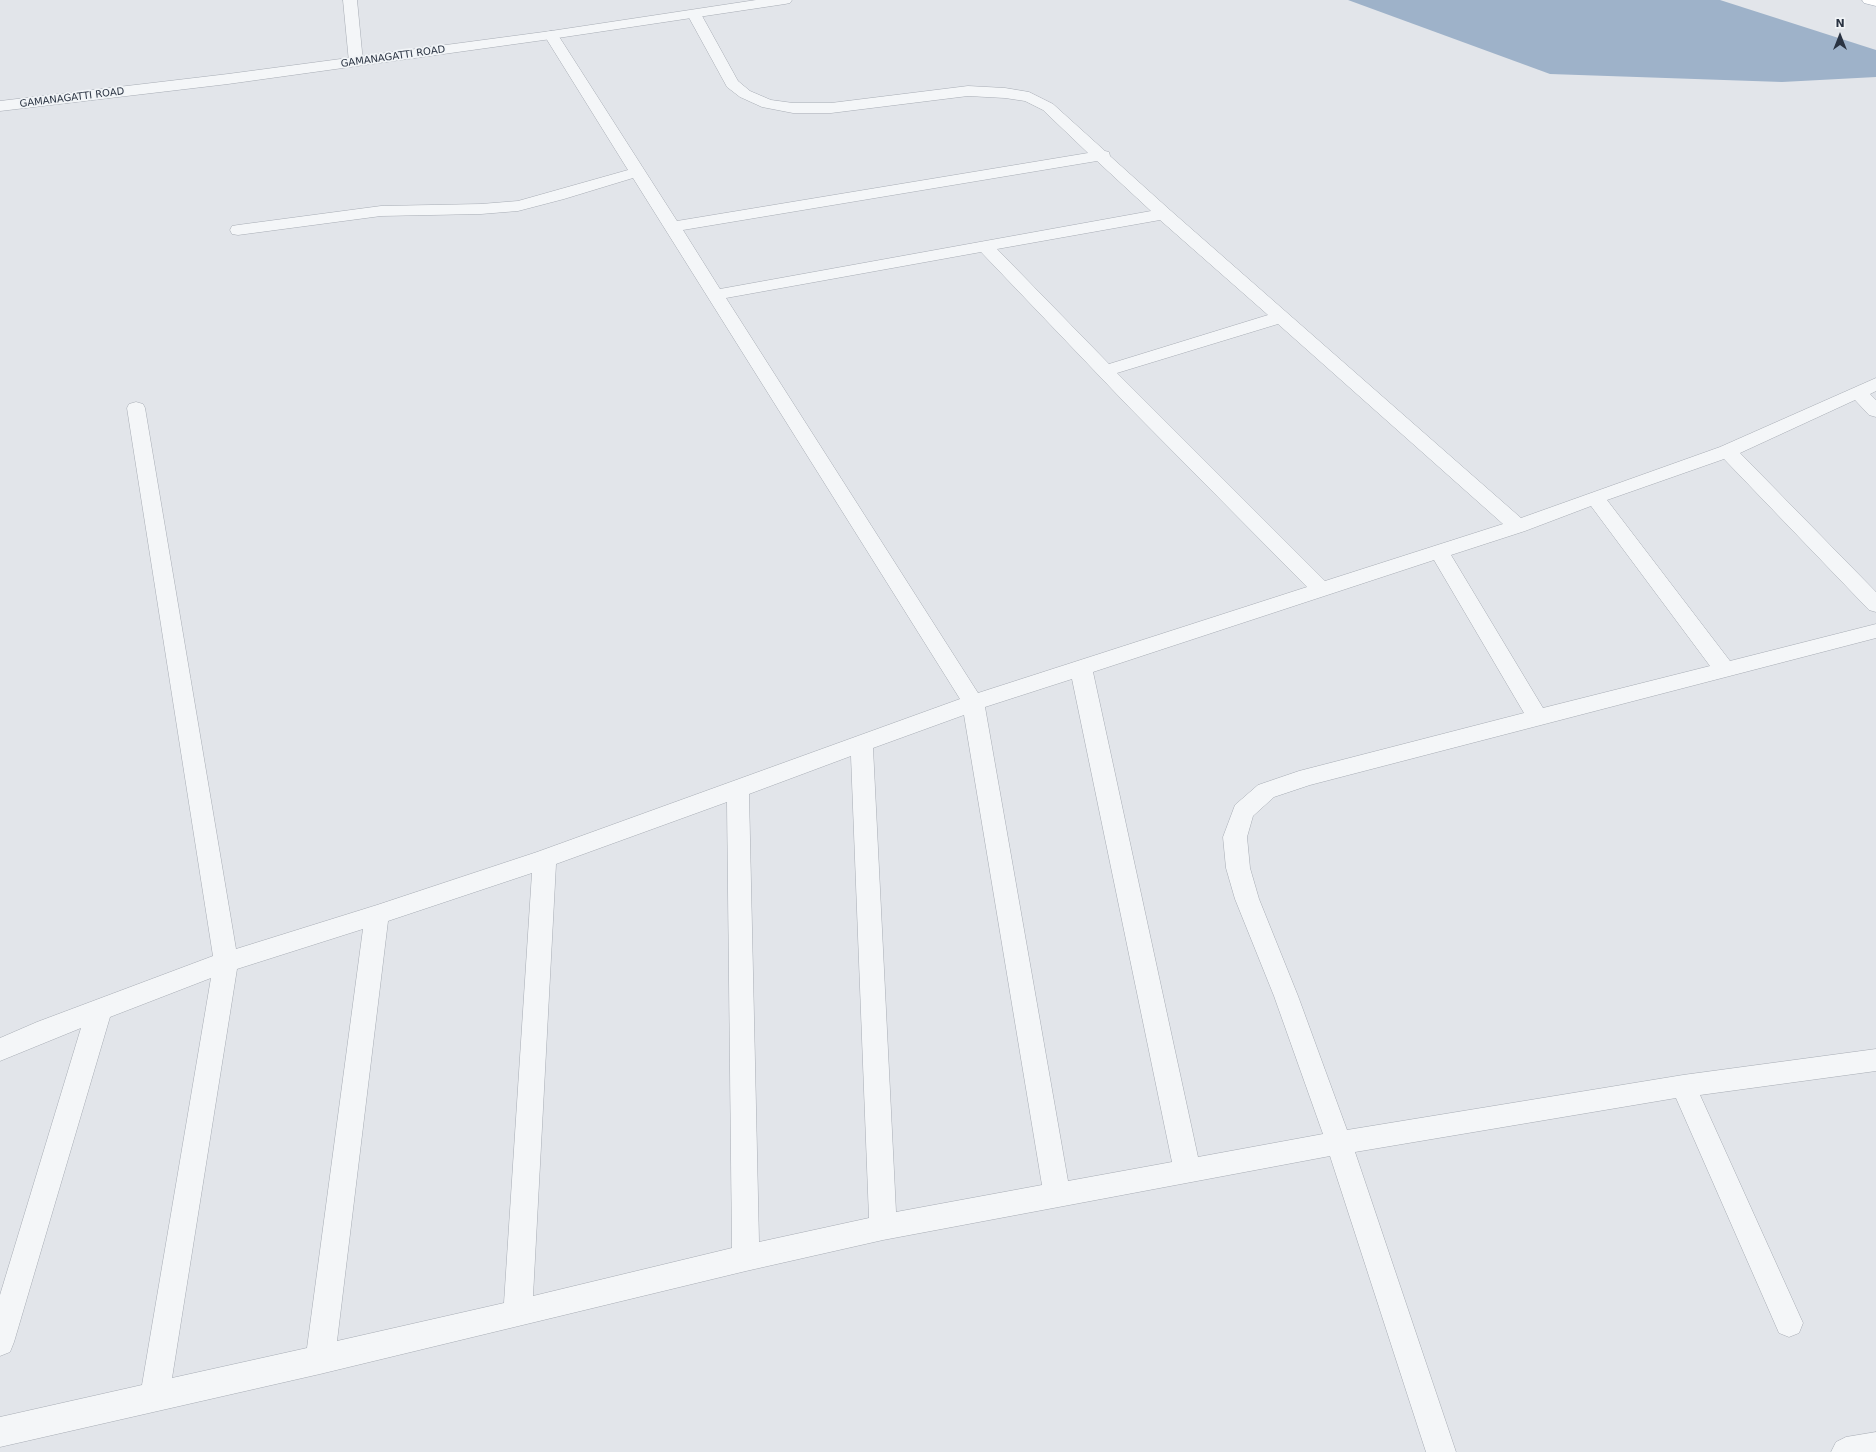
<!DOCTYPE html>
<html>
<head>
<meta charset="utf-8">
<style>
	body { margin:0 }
	#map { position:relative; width:1876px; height:1452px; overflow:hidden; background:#e2e5ea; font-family:"DejaVu Sans",sans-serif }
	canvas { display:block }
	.north { position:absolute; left:1820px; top:16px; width:40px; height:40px; -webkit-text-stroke:3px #f1f4f7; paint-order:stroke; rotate:0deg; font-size:11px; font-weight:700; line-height:16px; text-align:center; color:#2a3342 }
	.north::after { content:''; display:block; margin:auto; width:14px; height:18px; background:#2a3342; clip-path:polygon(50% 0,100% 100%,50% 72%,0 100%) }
</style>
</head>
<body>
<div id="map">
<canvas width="1876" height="1452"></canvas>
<div class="north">N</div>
</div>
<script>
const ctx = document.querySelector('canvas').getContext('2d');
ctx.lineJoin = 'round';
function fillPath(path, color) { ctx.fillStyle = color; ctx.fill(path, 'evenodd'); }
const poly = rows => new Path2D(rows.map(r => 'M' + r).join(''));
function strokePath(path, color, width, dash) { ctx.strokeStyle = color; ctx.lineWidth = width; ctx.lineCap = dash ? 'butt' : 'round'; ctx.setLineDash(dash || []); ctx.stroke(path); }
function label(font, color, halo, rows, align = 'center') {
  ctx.font = font + ' "DejaVu Sans",sans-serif'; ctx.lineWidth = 3.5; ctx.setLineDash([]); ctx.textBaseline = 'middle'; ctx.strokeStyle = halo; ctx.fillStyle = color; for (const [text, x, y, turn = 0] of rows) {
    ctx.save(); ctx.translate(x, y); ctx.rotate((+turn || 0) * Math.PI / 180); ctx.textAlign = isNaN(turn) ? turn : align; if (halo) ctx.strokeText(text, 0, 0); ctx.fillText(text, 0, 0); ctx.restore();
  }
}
fillPath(poly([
	[1348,0,1720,0,1876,50,1876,77,1782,82,1550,74]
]), '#9eb2c9');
const minor = poly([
	[343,0,357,0,363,62,361,65,356,66,351,65,349,62,343,0],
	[694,10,699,11,701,14,738,81,750,91,771,100,793,103,831,103,968,86,1005,88,1029,92,1053,104,1105,151,1109,152,1110,156,1170,210,1521,518,1720,447,1876,378,1876,391,1870,394,1876,400,1876,417,1869,415,1855,400,1740,453,1876,592,1876,612,1869,610,1724,459,1607,500,1730,661,1876,624,1876,638,1310,785,1274,797,1253,816,1247,837,1250,868,1259,899,1298,996,1347,1130,1683,1075,1876,1049,1876,1071,1700,1095,1803,1323,1799,1333,1789,1337,1779,1333,1676,1098,1355,1152,1456,1452,1426,1452,1330,1156,883,1240,746,1271,320,1374,0,1447,0,1417,142,1385,211,978,110,1017,14,1342,10,1352,0,1356,0,1295,81,1028,0,1061,0,1038,37,1022,213,956,127,408,129,404,136,402,143,404,145,408,236,949,377,905,537,852,960,699,633,178,564,199,518,211,481,214,381,216,238,235,232,234,230,230,232,226,238,225,381,206,481,204,518,201,628,170,544,35,546,32,551,31,556,32,558,35,677,221,1088,153,1043,110,1025,101,1005,98,968,96,831,113,793,113,762,107,740,97,727,87,687,14,689,11,694,10],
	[1097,161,1151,211,720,289,683,230,1097,161],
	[1160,220,1268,315,1109,364,997,249,1160,220],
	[981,252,1129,407,1307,587,978,693,726,298,981,252],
	[1278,324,1503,524,1325,581,1117,373,1278,324],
	[1591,506,1710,666,1543,708,1451,555,1525,531,1591,506],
	[1434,560,1524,713,1299,771,1258,785,1235,805,1223,837,1226,868,1235,899,1274,996,1323,1134,1198,1157,1093,672,1434,560],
	[1072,679,1172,1162,1068,1181,985,707,1072,679],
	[964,715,1042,1185,896,1212,873,748,964,715],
	[851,756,869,1218,759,1242,749,794,851,756],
	[727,802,732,1248,533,1296,556,864,727,802],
	[532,873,504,1303,337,1341,388,921,532,873],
	[363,929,307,1348,172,1378,237,969,363,929],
	[1876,1432,1876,1452,1831,1452,1836,1442,1846,1437,1876,1432]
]);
const tertiary = poly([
	[756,0,792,0,790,3,785,4,551,39,228,84,0,111,0,101,228,74,551,31,756,0]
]);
const primary = poly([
	[1862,0,1876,0,1876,6,1864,3,1862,0]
]);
strokePath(minor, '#a7acb4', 1);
strokePath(tertiary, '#a7acb4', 1);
strokePath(primary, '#a1a9b5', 1);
fillPath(minor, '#f4f6f8');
fillPath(tertiary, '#f4f6f8');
fillPath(primary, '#fff');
label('10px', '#2a3342', '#f1f4f7', [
	["GAMANAGATTI ROAD",393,57,-8],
	["GAMANAGATTI ROAD",72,98,-7]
]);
</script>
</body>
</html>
